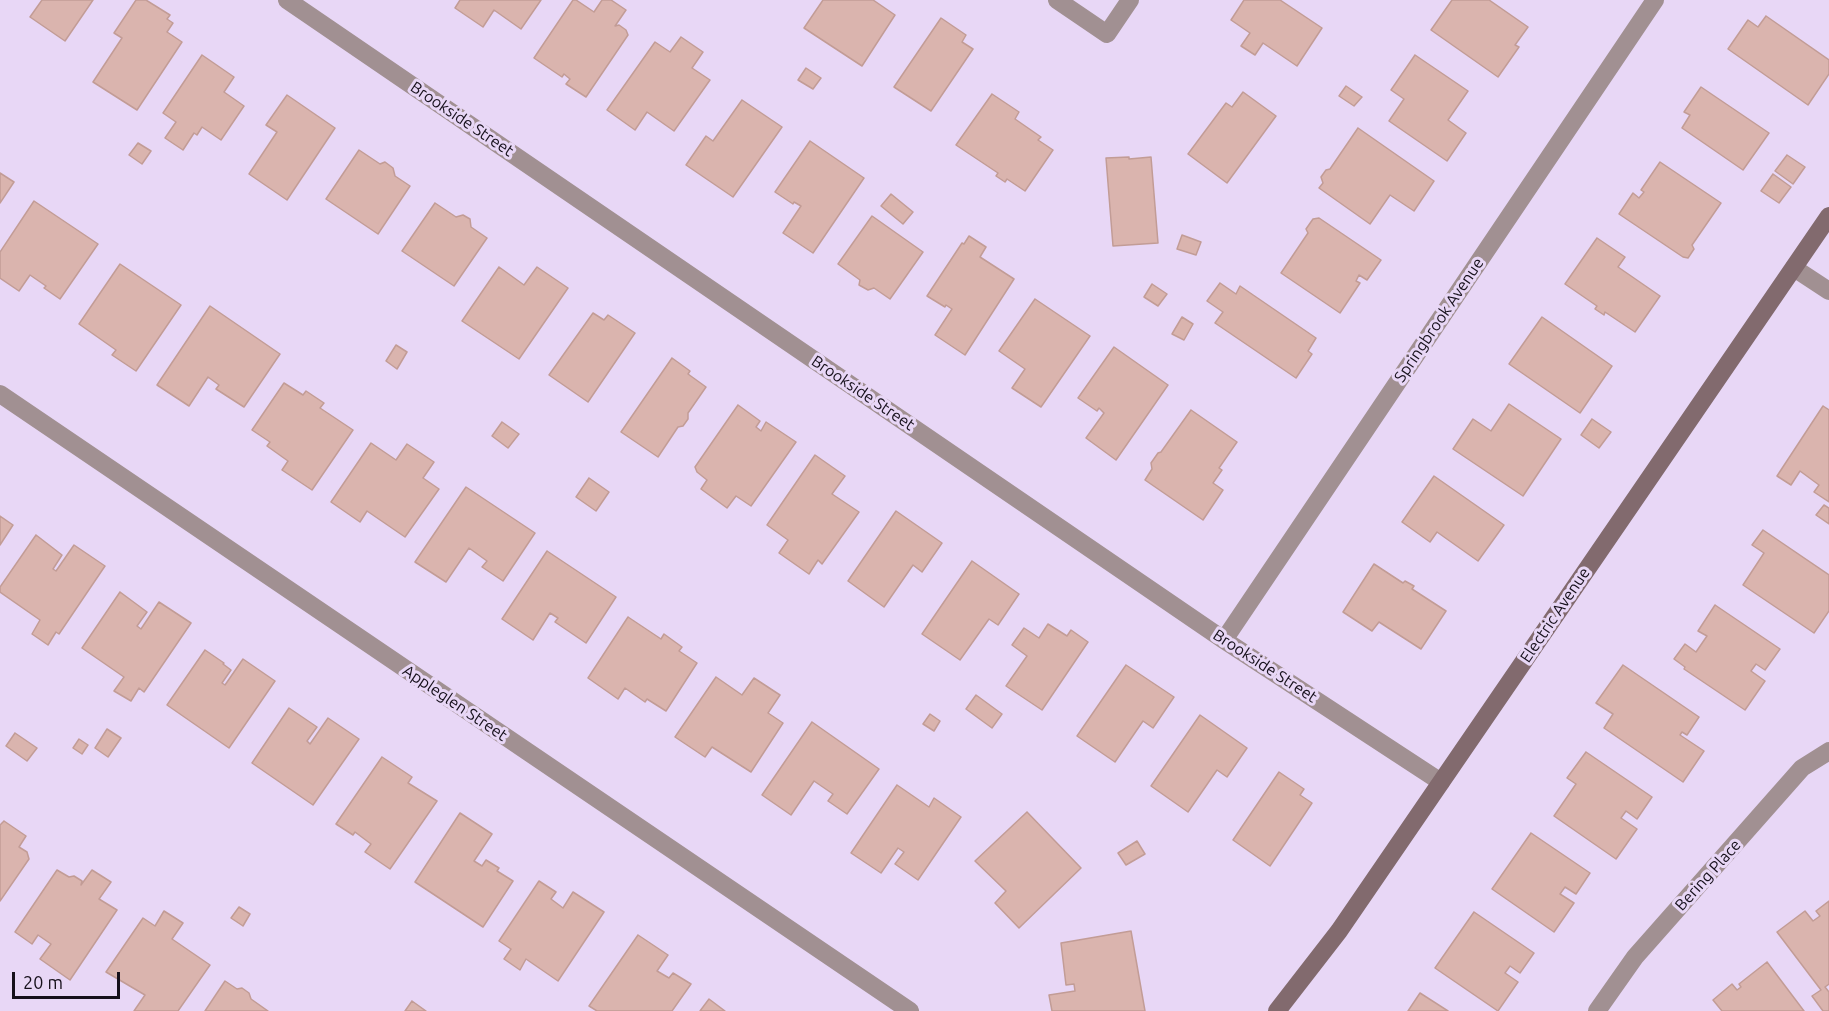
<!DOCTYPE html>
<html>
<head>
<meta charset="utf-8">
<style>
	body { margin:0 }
	#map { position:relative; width:1829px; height:1011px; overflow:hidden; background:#e8d7f6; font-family:Ubuntu,sans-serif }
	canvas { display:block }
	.scale { position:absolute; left:12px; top:972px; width:108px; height:27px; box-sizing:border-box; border:3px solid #16101b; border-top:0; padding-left:8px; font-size:18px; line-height:21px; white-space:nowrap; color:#16101b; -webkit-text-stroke:4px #e8d7f6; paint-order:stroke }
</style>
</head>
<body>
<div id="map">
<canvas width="1829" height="1011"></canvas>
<div class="scale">20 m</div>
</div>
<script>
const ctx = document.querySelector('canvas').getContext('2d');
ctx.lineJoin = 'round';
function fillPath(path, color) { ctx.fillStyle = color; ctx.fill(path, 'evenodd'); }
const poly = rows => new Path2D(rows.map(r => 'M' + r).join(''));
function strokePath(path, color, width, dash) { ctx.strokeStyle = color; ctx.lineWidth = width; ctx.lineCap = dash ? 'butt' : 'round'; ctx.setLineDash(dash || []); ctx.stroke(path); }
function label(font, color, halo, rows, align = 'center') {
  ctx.font = font + ' Ubuntu,sans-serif'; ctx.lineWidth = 6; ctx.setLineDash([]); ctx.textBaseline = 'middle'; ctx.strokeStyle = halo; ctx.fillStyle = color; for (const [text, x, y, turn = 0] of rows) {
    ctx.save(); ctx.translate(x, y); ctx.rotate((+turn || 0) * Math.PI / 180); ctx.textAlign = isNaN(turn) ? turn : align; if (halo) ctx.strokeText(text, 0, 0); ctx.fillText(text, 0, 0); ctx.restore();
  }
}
const building = poly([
	[42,0,93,0,65,41,30,17,42,0],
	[136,0,146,0,170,15,167,19,173,23,167,32,182,42,137,110,93,82,122,38,114,33,136,0],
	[460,0,541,0,521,29,494,10,483,27,455,8,460,0],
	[573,0,576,0,594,12,602,0,611,0,626,10,615,26,619,25,626,30,628,35,586,97,566,84,570,79,564,74,562,77,534,58,573,0],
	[823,0,873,0,895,15,862,66,804,28,823,0],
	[1244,0,1280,0,1322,28,1297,66,1263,43,1255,55,1241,46,1250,33,1231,20,1244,0],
	[1452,0,1489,0,1528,27,1515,45,1519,47,1498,77,1431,30,1452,0],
	[1766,16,1829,60,1829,74,1808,105,1728,49,1748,20,1758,27,1766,16],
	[941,18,966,35,962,42,973,49,931,111,894,87,941,18],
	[681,37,703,52,692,68,710,80,674,131,647,112,635,130,607,110,655,42,670,52,681,37],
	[202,55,234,77,224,92,244,106,221,140,202,127,197,135,194,133,183,150,165,138,176,122,163,113,202,55],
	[1415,55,1468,91,1448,120,1466,133,1447,161,1389,121,1404,99,1391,90,1415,55],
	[806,68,821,78,813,89,798,80,806,68],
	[1346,86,1362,97,1354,106,1339,96,1346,86],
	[1701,87,1769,133,1743,170,1682,128,1690,115,1684,112,1701,87],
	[1243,92,1276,116,1227,183,1188,154,1226,103,1232,107,1243,92],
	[992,94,1019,112,1015,119,1041,137,1038,140,1053,150,1025,191,1007,179,1005,182,996,176,998,173,956,145,992,94],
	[287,95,335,128,287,200,249,174,277,132,266,125,287,95],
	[742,100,782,127,733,197,686,165,706,136,713,141,742,100],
	[1358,128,1434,181,1414,211,1390,195,1370,224,1319,188,1323,183,1321,177,1326,170,1330,169,1358,128],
	[810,141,864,178,813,253,783,233,801,206,794,202,793,204,775,192,810,141],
	[138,143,151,151,142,164,129,155,138,143],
	[359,150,380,164,385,162,393,168,395,176,410,186,378,234,326,199,359,150],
	[1787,155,1805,167,1793,184,1775,171,1787,155],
	[1129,157,1129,159,1151,157,1158,243,1113,246,1106,158,1129,157],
	[1660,162,1721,203,1692,245,1694,249,1688,258,1683,257,1619,214,1633,193,1639,198,1644,192,1641,190,1660,162],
	[0,173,14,182,0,203,0,173],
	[1773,174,1791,187,1779,203,1761,191,1773,174],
	[891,194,913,212,903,224,881,206,891,194],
	[34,201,98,244,60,299,44,288,46,286,30,275,19,291,0,278,0,252,34,201],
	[435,203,456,217,463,215,470,219,471,227,487,238,454,286,402,251,435,203],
	[872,216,923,252,890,299,874,288,868,290,859,285,860,280,838,264,872,216],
	[1319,218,1381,260,1367,280,1359,275,1356,281,1360,283,1340,313,1281,273,1308,233,1306,229,1313,219,1319,218],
	[1182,235,1201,242,1196,255,1177,249,1182,235],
	[969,236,986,247,980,257,1014,279,965,355,935,335,952,309,946,305,945,307,927,296,962,243,964,244,969,236],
	[1597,238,1625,257,1618,267,1660,296,1635,332,1605,312,1604,315,1595,309,1597,306,1565,284,1597,238],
	[120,264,181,305,136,371,112,355,116,350,79,324,120,264],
	[499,267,524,285,537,267,568,288,519,359,462,321,499,267],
	[1220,283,1236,294,1240,286,1316,338,1308,351,1312,354,1296,378,1215,323,1223,312,1207,301,1220,283],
	[1152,284,1167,294,1158,306,1144,297,1152,284],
	[1035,299,1090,336,1041,407,1012,388,1025,369,999,351,1035,299],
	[210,306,280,354,244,407,216,389,219,385,208,377,189,406,157,385,210,306],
	[593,313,604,320,608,315,635,333,588,402,549,375,593,313],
	[1182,317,1193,324,1184,340,1172,334,1182,317],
	[1542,317,1612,366,1580,413,1509,364,1542,317],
	[396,345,407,352,397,369,386,361,396,345],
	[1114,347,1168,385,1116,460,1086,438,1104,413,1099,408,1097,411,1078,398,1114,347],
	[672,358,690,371,688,374,706,387,688,413,688,419,683,426,678,427,658,457,621,432,672,358],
	[284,383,303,395,306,391,324,403,320,408,353,430,312,490,282,470,288,461,267,446,270,442,252,430,284,383],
	[1509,404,1561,439,1523,496,1453,449,1473,419,1491,431,1509,404],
	[738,405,760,421,756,427,761,431,766,422,796,442,751,506,736,496,727,508,701,489,707,480,697,472,695,467,738,405],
	[1823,406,1829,410,1829,502,1814,492,1819,485,1800,471,1791,485,1777,476,1823,406],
	[1191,410,1237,442,1219,468,1222,470,1213,483,1223,490,1203,520,1145,480,1152,469,1151,463,1158,453,1161,452,1191,410],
	[1592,419,1611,432,1599,448,1581,435,1592,419],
	[502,422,519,434,508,448,492,436,502,422],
	[371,443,396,460,407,444,434,462,423,478,439,489,405,537,367,511,360,522,331,502,371,443],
	[815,455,845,476,832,494,859,512,822,564,818,560,809,574,779,553,788,540,767,525,815,455],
	[1434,476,1504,525,1478,561,1437,532,1430,542,1402,522,1434,476],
	[589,478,609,492,596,511,576,497,589,478],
	[466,487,535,533,503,581,482,567,487,561,469,548,446,582,415,562,466,487],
	[1824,505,1829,508,1829,524,1816,515,1824,505],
	[896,511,942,543,922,572,913,565,884,607,848,581,896,511],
	[0,516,13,525,0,545,0,516],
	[1763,530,1829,575,1829,611,1814,633,1743,585,1764,553,1752,545,1763,530],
	[36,535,62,555,53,569,56,571,74,545,105,566,59,634,56,632,48,645,32,634,40,620,0,592,0,587,36,535],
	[547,551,616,597,586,643,555,622,558,618,550,613,533,640,502,619,547,551],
	[972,561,1019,594,998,625,989,619,960,660,922,634,972,561],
	[1374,564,1403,583,1405,581,1414,586,1412,589,1446,611,1421,649,1379,622,1372,631,1343,612,1374,564],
	[120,592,147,612,137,626,141,629,159,602,191,623,144,692,139,688,131,701,114,691,124,677,82,648,120,592],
	[1715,605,1780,649,1765,670,1756,664,1751,671,1765,681,1745,710,1684,669,1685,667,1674,659,1685,644,1696,652,1707,636,1698,631,1715,605],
	[628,617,661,639,664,634,682,647,679,651,697,663,666,711,647,699,645,702,625,688,618,699,588,678,628,617],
	[1048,624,1067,636,1071,630,1088,642,1042,710,1006,686,1027,656,1012,645,1024,628,1039,638,1048,624],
	[205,650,224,663,223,664,231,670,222,683,225,685,243,659,275,681,229,748,167,705,205,650],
	[1126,665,1174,697,1153,728,1143,721,1115,762,1077,736,1126,665],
	[1623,665,1699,717,1687,735,1682,732,1680,735,1704,751,1683,782,1604,728,1613,714,1596,703,1623,665],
	[716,677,742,695,754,678,780,695,768,713,783,723,751,772,712,747,705,757,675,737,716,677],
	[976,695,1002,714,992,728,966,709,976,695],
	[289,708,317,727,307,741,310,744,328,718,359,739,313,805,252,763,289,708],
	[930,714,940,721,934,731,923,724,930,714],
	[1200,715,1247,748,1227,777,1217,770,1188,812,1151,786,1200,715],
	[812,722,879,769,847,814,828,801,833,794,814,781,791,815,762,795,812,722],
	[107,729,121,738,108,757,95,748,107,729],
	[15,733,37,748,27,761,6,746,15,733],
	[79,739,88,745,82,754,73,748,79,739],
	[1586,752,1652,797,1637,819,1626,811,1621,818,1637,829,1616,859,1554,816,1576,784,1567,778,1586,752],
	[382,757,412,777,408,783,437,801,390,869,365,852,371,844,355,832,353,835,336,824,382,757],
	[1279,772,1304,789,1300,795,1312,803,1270,866,1233,840,1279,772],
	[897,785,929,807,934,798,961,817,918,880,895,864,904,852,898,848,881,873,851,853,897,785],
	[1027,812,1081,868,1019,928,995,903,1006,891,975,861,1027,812],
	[460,813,492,834,474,861,482,866,486,860,499,868,497,871,513,881,483,927,415,882,460,813],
	[4,821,26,836,19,847,27,852,29,859,0,901,0,825,4,821],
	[1531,833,1590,873,1576,894,1565,887,1560,894,1574,903,1554,932,1492,889,1531,833],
	[1137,841,1145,854,1126,865,1118,853,1137,841],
	[57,870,69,877,74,876,82,881,81,885,92,870,111,882,99,899,117,910,70,980,40,959,51,944,38,935,32,944,15,932,57,870],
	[539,881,556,892,551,899,563,908,573,892,604,912,558,981,526,959,520,970,504,959,511,949,499,941,539,881],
	[1829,901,1829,984,1825,987,1829,992,1829,1011,1823,1011,1812,996,1821,990,1777,932,1805,911,1813,921,1820,916,1816,911,1829,901],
	[239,907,250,914,243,926,231,918,239,907],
	[164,911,183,923,172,939,210,965,178,1011,134,1011,145,995,106,972,143,918,155,926,164,911],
	[1474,912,1534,953,1520,973,1510,966,1505,973,1518,982,1498,1011,1435,968,1474,912],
	[1131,931,1145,1011,1052,1011,1049,995,1075,991,1074,984,1066,985,1061,943,1131,931],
	[638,935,668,955,657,971,669,978,673,973,691,984,672,1011,597,1011,589,1006,638,935],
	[1767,962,1804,1011,1722,1011,1713,1000,1732,984,1737,990,1741,987,1739,984,1767,962],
	[225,981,237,989,242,988,249,993,251,999,268,1011,205,1011,225,981],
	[1420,993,1448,1011,1408,1011,1420,993],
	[709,999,725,1011,700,1011,709,999],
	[412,1001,426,1011,405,1011,412,1001]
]);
fillPath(building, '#dab4ae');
strokePath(building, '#c29c96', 1.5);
strokePath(poly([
	[287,0,1224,640,1441,782],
	[1057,0,1107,34,1130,0],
	[1794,268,1829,291],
	[0,394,910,1011],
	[1224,640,1655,0],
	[1597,1011,1635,957,1802,768,1829,751]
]), '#a19092', 18);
strokePath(poly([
	[1277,1011,1339,931,1829,216]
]), '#826a6e', 18);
label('16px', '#16101b', '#e8d7f6', [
	["Brookside Street",462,119,34],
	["Springbrook Avenue",1439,320,-56],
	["Brookside Street",863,393,34],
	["Electric Avenue",1555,615,-56],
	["Brookside Street",1265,666,33],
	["Appleglen Street",455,703,34],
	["Bering Place",1708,875,-48]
]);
</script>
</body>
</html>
